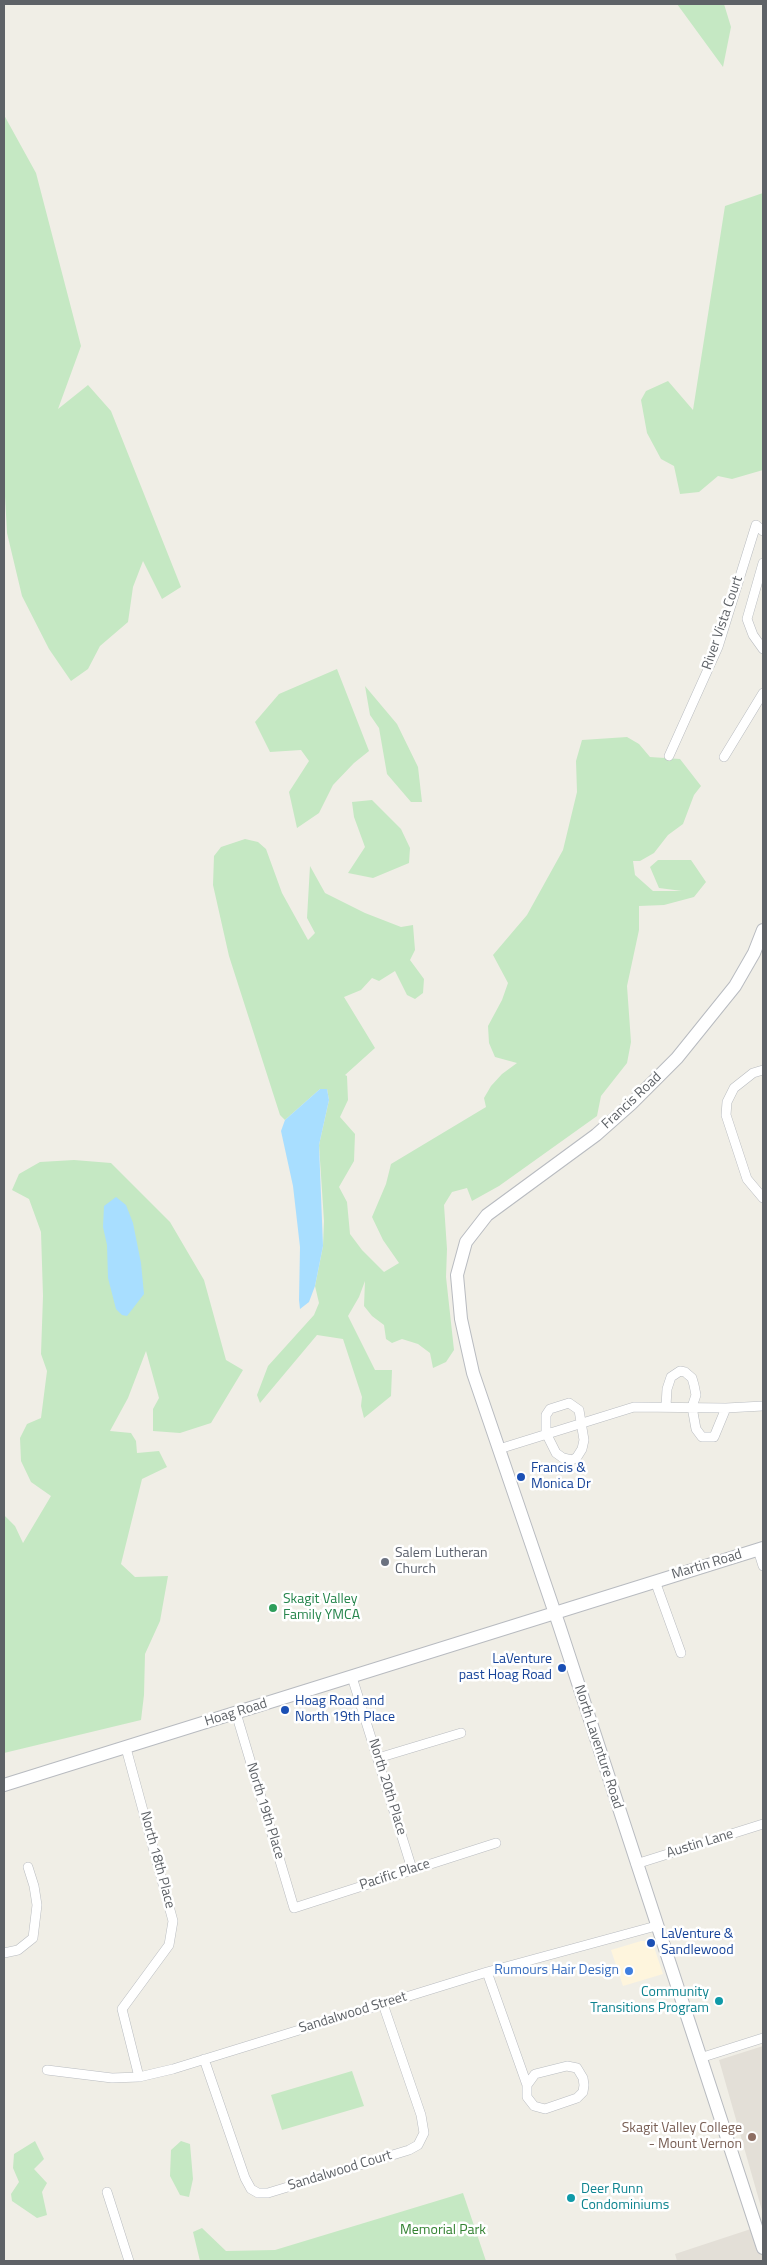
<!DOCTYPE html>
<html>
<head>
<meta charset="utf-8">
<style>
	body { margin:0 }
	#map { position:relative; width:767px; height:2265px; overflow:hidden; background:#f0eee6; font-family:"Titillium Web",sans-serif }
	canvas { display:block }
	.frame { position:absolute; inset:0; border:5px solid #5e6267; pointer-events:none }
</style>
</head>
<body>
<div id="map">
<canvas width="767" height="2265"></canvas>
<div class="frame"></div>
</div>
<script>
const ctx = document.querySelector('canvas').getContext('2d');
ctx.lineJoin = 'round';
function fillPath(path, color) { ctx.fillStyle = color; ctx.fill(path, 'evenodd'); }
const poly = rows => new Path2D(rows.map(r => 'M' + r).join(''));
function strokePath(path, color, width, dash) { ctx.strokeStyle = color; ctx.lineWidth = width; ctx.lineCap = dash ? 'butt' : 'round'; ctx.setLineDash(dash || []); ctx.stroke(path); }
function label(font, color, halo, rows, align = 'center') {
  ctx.font = font + ' "Titillium Web",sans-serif'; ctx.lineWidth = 5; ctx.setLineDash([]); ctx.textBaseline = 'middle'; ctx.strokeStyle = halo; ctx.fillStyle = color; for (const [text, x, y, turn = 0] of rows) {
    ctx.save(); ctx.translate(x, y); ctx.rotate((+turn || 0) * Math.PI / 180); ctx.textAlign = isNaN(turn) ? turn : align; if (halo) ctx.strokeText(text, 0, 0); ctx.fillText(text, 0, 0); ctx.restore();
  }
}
fillPath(poly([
	[641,1941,649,1941,654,1947,663,1974,623,1986,611,1950]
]), '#fef5dd');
fillPath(poly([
	[763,2046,763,2214,719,2060],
	[763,2225,763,2261,677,2261,675,2254]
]), '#e3dfd7');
fillPath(poly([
	[677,4,724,4,731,27,723,67],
	[4,115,36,173,81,346,58,409,88,385,111,411,181,587,162,599,143,561,133,587,128,622,100,646,88,669,71,681,49,649,22,596,7,533,4,478],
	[763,193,763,470,732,479,718,476,699,492,680,494,674,466,661,459,647,433,641,400,646,391,668,381,693,410,725,206],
	[337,669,369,751,354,763,333,785,319,813,297,828,289,792,309,761,301,750,270,752,255,722,279,694],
	[365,686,397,724,418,767,422,802,411,802,387,774,379,728,370,715],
	[627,737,639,744,650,757,680,759,701,786,694,795,683,824,668,835,654,853,640,861,633,861,635,875,653,891,682,891,659,888,650,867,658,860,691,860,706,882,694,897,664,905,639,906,639,930,627,986,631,1042,627,1063,601,1096,597,1116,499,1186,472,1201,467,1188,452,1192,444,1205,447,1249,446,1277,454,1350,446,1362,433,1368,430,1353,418,1344,402,1339,392,1343,386,1339,384,1325,372,1316,364,1306,365,1281,359,1297,348,1316,375,1370,392,1370,391,1396,364,1418,361,1406,362,1397,343,1339,317,1335,260,1403,257,1395,268,1366,314,1315,319,1303,315,1286,323,1246,324,1221,319,1145,329,1100,327,1089,320,1089,285,1120,280,1115,229,956,213,885,214,856,221,847,245,839,258,842,266,849,282,893,308,940,315,933,307,918,310,866,325,893,365,913,401,927,413,925,415,950,410,960,424,979,423,993,415,999,407,995,395,971,379,981,372,978,361,990,344,997,375,1048,345,1075,347,1076,348,1100,340,1117,355,1134,354,1161,339,1187,347,1202,350,1234,362,1250,384,1272,399,1263,383,1240,372,1217,386,1184,391,1164,486,1107,484,1098,491,1086,502,1074,517,1063,495,1057,489,1043,488,1026,502,1000,508,983,493,955,527,915,563,850,577,792,576,761,582,740],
	[372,800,401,829,410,848,409,863,373,878,348,873,365,847,354,817,352,802],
	[74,1160,111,1163,170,1222,204,1280,226,1360,243,1370,211,1423,180,1433,153,1431,153,1409,159,1398,146,1351,128,1398,110,1431,131,1433,136,1441,137,1453,159,1451,167,1467,142,1479,121,1564,135,1577,168,1576,160,1621,145,1654,144,1695,141,1720,4,1753,4,1515,15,1526,23,1543,51,1496,31,1482,21,1461,20,1438,27,1424,41,1418,47,1371,41,1354,43,1296,41,1232,29,1199,12,1190,19,1174,40,1162],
	[352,2071,364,2106,282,2130,271,2095],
	[35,2141,44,2159,34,2169,47,2183,42,2192,47,2215,37,2218,12,2201,11,2194,19,2182,13,2168,14,2154],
	[181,2141,190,2144,193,2179,189,2197,180,2195,170,2176,171,2150],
	[463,2193,486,2261,200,2261,193,2232,202,2228,226,2251,275,2250]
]), '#c5e8c3');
fillPath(poly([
	[320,1089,327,1089,329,1100,319,1145,323,1246,315,1286,309,1302,300,1309,299,1300,300,1247,293,1186,281,1131,285,1120],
	[116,1197,126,1205,133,1223,141,1263,144,1294,127,1316,122,1315,116,1309,108,1278,107,1245,103,1227,104,1206]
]), '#a8deff');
const street = poly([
	[763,563,747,619,753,635,763,649],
	[669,756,718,647,756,525,763,531],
	[724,757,763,693],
	[763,1070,753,1073,734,1088,727,1102,726,1115,747,1179,763,1198],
	[569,1403,579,1410,584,1440,582,1449,577,1457,572,1460,563,1458,556,1453,546,1433,546,1415,550,1409,569,1403],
	[666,1406,667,1389,671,1377,680,1371,685,1372,692,1378,694,1385,696,1395,692,1407,696,1429,702,1437,714,1437,726,1408],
	[499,1449,634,1407,726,1408,763,1406],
	[758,1550,763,1566],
	[655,1581,681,1653],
	[352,1677,412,1869],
	[236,1713,294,1908,496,1843],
	[126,1748,173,1921,169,1945,122,2009,139,2077],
	[378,1758,461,1733],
	[636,1864,763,1824],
	[4,1953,18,1950,33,1938,37,1905,34,1886,28,1867],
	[487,1972,527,2085,527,2097,534,2106,545,2109,577,2098,583,2092,584,2085,583,2078,577,2068,567,2066,535,2074,527,2085],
	[700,2058,763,2038],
	[204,2059,245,2178,251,2189,258,2193,268,2193,409,2150,418,2145,424,2133,421,2115,383,2004],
	[47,2070,112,2078,139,2077,173,2069,487,1972,656,1926],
	[107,2192,129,2261]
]);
const secondary = poly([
	[763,930,754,953,735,986,677,1058,631,1104,596,1135,487,1215,466,1242,457,1275,461,1319,473,1373,559,1625,763,2248],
	[4,1785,763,1548]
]);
strokePath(street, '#b9bcc0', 10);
strokePath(secondary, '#b8bbc0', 14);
strokePath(street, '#fff', 9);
strokePath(secondary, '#fff', 12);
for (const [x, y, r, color] of [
	[521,1477,5,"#1a4fb4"],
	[385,1562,5,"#6b7280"],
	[273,1608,5,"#2e9e5b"],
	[562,1668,5,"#1a4fb4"],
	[285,1710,5,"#1a4fb4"],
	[651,1943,5,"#1a4fb4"],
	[629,1971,5,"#3f7fe0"],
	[719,2001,5,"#0f9aa8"],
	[752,2137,5,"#8d6e63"],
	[571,2198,5,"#0f9aa8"]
]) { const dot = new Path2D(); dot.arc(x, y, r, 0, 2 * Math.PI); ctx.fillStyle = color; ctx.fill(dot); strokePath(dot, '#fff', 2); }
label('14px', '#5e6267', '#fff', [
	["River Vista Court",723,623,-71],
	["Francis Road",632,1101,-43],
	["Martin Road",707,1565,-17],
	["Hoag Road",236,1713,-17],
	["North Laventure Road",598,1747,72],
	["North 20th Place",387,1787,73],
	["North 19th Place",265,1811,73],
	["Austin Lane",700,1844,-17],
	["North 18th Place",157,1860,75],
	["Pacific Place",395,1875,-18],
	["Sandalwood Street",353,2013,-17],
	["Sandalwood Court",340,2171,-17]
]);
label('14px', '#164399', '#fff', [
	["Francis &",531,1469],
	["Monica Dr",531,1485],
	["LaVenture",552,1660,"right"],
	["past Hoag Road",552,1676,"right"],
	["Hoag Road and",295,1702],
	["North 19th Place",295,1718],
	["LaVenture &",661,1935],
	["Sandlewood",661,1951]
], 'left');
label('14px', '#5b616d', '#fff', [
	["Salem Lutheran",395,1554],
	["Church",395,1570]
], 'left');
label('14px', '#27864d', '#fff', [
	["Skagit Valley",283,1600],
	["Family YMCA",283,1616]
], 'left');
label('14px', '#366cbe', '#fff', [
	["Rumours Hair Design",619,1971]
], 'right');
label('14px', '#0d838f', '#fff', [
	["Community",709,1993],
	["Transitions Program",709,2009],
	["Deer Runn",581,2190,"left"],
	["Condominiums",581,2206,"left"]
], 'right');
label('14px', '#785e54', '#fff', [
	["Skagit Valley College",742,2129],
	["- Mount Vernon",742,2145]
], 'right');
label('14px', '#338232', '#fff', [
	["Memorial Park",443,2231]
]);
</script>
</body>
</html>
